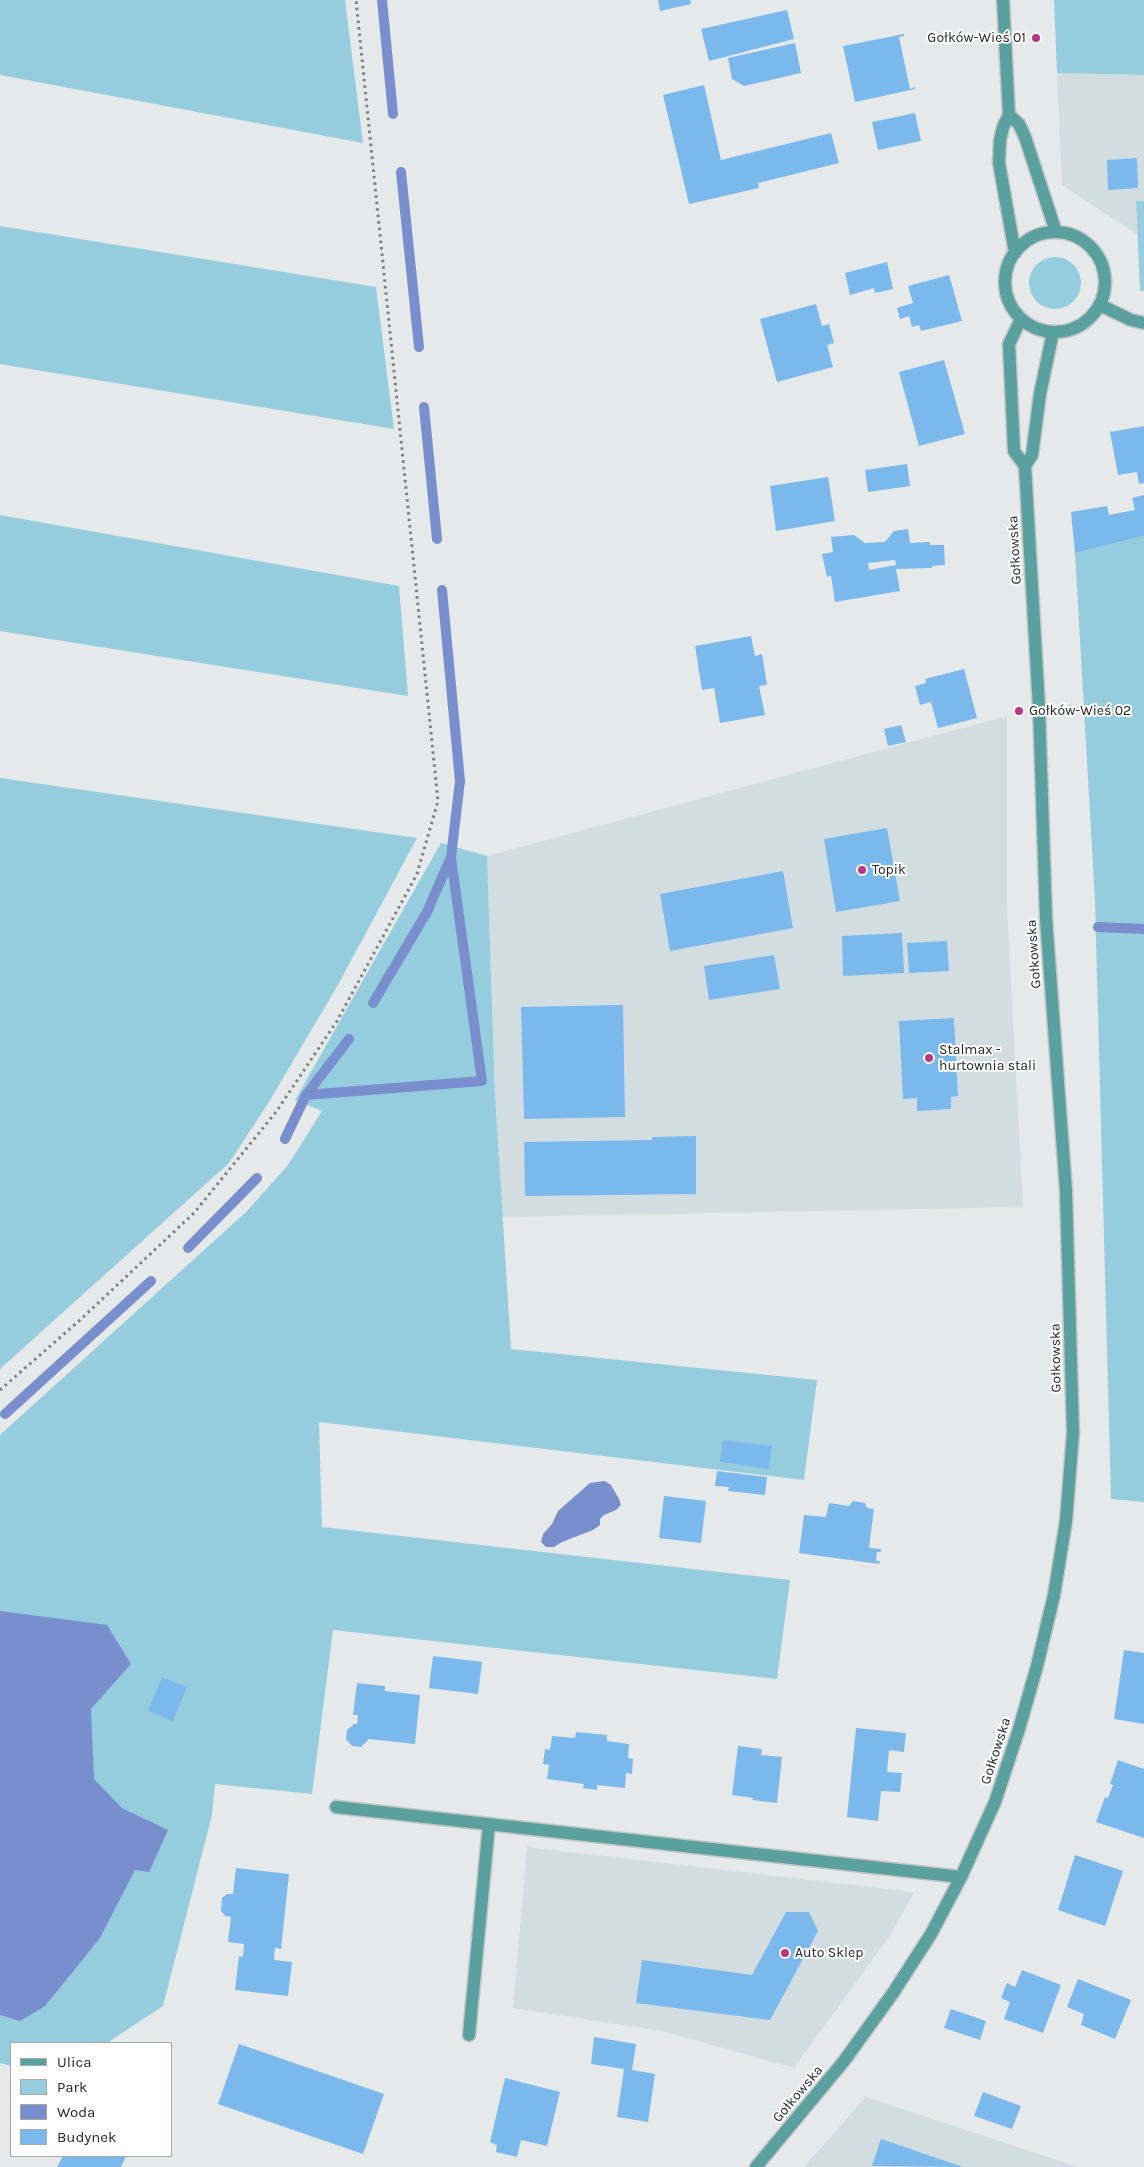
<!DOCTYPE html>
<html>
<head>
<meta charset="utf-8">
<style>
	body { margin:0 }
	#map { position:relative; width:1144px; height:2167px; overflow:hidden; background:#e5e9ea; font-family:Karla,sans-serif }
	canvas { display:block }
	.legend { position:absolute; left:10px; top:2042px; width:162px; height:115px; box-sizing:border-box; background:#fff; border:1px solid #a8a9a9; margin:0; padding:6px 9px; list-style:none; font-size:15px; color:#262728 }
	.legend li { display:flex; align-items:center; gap:10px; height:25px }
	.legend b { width:25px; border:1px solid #a8a9a9 }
</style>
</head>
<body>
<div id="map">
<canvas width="1144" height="2167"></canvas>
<ul class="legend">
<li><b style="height:6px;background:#5aa09f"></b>Ulica</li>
<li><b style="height:14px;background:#96cdde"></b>Park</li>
<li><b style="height:14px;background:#798ecd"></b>Woda</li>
<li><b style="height:14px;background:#7bb9ed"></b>Budynek</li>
</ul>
</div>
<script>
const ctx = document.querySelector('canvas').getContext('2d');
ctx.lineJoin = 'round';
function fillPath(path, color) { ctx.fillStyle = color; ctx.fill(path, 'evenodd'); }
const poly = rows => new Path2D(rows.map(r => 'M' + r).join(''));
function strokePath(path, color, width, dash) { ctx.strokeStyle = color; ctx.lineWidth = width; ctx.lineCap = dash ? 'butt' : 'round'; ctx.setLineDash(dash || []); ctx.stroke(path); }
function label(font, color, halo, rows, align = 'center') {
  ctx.font = font + ' Karla,sans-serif'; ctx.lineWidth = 4; ctx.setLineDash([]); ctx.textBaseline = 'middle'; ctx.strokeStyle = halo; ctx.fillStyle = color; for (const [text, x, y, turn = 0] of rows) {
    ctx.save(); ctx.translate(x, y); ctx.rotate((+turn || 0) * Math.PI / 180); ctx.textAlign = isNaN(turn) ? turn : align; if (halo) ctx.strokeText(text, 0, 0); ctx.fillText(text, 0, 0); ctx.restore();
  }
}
fillPath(poly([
	[1057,73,1144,75,1144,201,1136,201,1137,234,1062,185],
	[1007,716,1007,907,1023,1207,502,1217,495,1095,487,856],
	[527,1847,914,1892,893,1931,794,2068,662,2031,513,2008],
	[866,2097,1078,2167,804,2167]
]), '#d2dde1');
fillPath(poly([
	[0,0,345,0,363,143,0,75],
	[1054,0,1144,0,1144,75,1057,73],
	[1136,201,1144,201,1144,291,1140,291],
	[0,226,376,287,394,429,0,364],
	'1029 283a26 26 0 1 1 52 0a26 26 0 1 1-52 0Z',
	[0,515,399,586,408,696,0,631],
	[1144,536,1144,1502,1111,1499,1095,901,1075,553],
	[0,778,417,838,339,983,269,1102,229,1163,0,1369],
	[441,843,487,856,495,1095,511,1349,817,1380,804,1480,319,1422,322,1527,790,1580,777,1679,333,1630,312,1794,215,1784,212,1815,163,2006,107,2043,11,2043,11,2066,0,2063,0,1435,247,1211,288,1165,322,1111,295,1100]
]), '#96cdde');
fillPath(poly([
	[605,1481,611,1485,619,1499,621,1505,616,1510,604,1515,600,1519,600,1525,593,1530,562,1542,554,1547,546,1547,541,1542,543,1534,552,1524,558,1511,590,1483],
	[0,1611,107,1625,131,1664,91,1709,94,1779,122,1808,168,1830,149,1872,135,1870,100,1938,45,2006,20,2021,0,2015]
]), '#798ecd');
strokePath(poly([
	[382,0,393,114],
	[401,172,419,347],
	[424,407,437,539],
	[1098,927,1144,929],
	[373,1003,427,912,451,857,460,781,442,590],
	[306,1095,482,1081,451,858],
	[285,1139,306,1095,349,1039],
	[188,1248,257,1178],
	[5,1414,151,1281]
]), '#798ecd', 10);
fillPath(poly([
	[658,0,690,0,691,4,660,11],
	[787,10,794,39,709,61,701,29],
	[904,34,904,36,899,37,910,89,915,87,915,89,855,102,843,46],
	[795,43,801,73,744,86,732,79,728,58],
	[704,85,721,160,831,133,839,163,758,183,759,188,689,204,663,95],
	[915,113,921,141,878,150,872,122],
	[1137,158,1138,188,1108,190,1107,160],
	[887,262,893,289,875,293,874,288,850,295,845,273],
	[949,275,962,321,921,331,919,325,912,327,909,316,900,319,897,308,913,303,908,286],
	[816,304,822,326,829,324,834,343,827,345,833,367,777,382,760,319],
	[944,360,965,434,919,446,899,372],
	[1144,426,1144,483,1139,484,1137,472,1118,475,1110,432],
	[907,464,910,486,868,492,865,470],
	[828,477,835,521,776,531,770,486],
	[1144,495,1144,536,1075,553,1071,512,1107,506,1109,515,1135,510,1132,498],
	[908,529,910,543,930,542,930,545,944,545,945,565,932,566,932,568,896,569,900,591,835,602,831,576,827,577,822,554,833,552,831,537,854,535,865,543,885,542,894,531],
	[895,560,896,565,869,570,868,563],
	[751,636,755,656,762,654,767,685,759,686,765,715,720,723,714,688,702,690,695,646],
	[964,669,977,718,938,728,931,702,920,705,915,686,926,683,925,679],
	[901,725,906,742,888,746,884,729],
	[887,828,900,901,836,912,824,839],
	[783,871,793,928,670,951,660,894],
	[902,933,904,973,843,976,842,936],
	[947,941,949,971,909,973,907,943],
	[774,955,780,989,709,1000,704,966],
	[623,1005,625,1117,524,1119,521,1007],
	[954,1018,958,1096,951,1097,951,1109,917,1111,917,1098,903,1099,899,1021],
	[696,1136,696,1194,525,1196,524,1142,652,1140,652,1137],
	[723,1440,772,1446,769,1469,720,1462],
	[717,1471,767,1477,765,1495,728,1491,729,1487,715,1486],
	[664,1496,706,1501,701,1543,659,1538],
	[853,1501,865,1503,867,1508,874,1509,869,1548,881,1549,881,1552,877,1552,876,1561,880,1561,879,1564,799,1553,804,1515,826,1517,829,1503,849,1506],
	[1124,1650,1144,1653,1144,1724,1114,1719],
	[433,1656,482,1662,478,1694,429,1688],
	[162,1677,187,1687,173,1721,148,1711],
	[357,1683,385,1686,385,1691,420,1695,415,1744,369,1739,361,1747,352,1746,346,1739,347,1730,354,1724,357,1724,358,1715,353,1715],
	[856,1728,906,1733,904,1752,889,1750,887,1772,902,1773,900,1792,881,1791,878,1821,847,1817],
	[576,1732,607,1735,607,1741,629,1744,628,1758,633,1759,632,1774,626,1773,625,1788,597,1785,597,1790,583,1788,584,1784,547,1779,549,1765,543,1764,545,1749,550,1750,552,1736,575,1738],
	[738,1746,762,1749,761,1755,782,1757,777,1803,752,1800,753,1798,732,1795],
	[1118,1760,1144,1769,1144,1838,1096,1822,1105,1797,1108,1798,1113,1785,1110,1784],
	[1075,1855,1123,1871,1105,1926,1058,1910],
	[236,1868,289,1874,281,1949,275,1948,274,1960,292,1962,288,1996,235,1990,239,1956,243,1957,244,1944,228,1942,231,1917,225,1916,221,1911,222,1898,227,1894,233,1894],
	[786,1912,809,1912,818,1931,770,2020,636,2003,642,1960,752,1975],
	[1022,1970,1061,1985,1043,2033,1004,2019,1010,2002,1001,1998,1007,1983,1015,1987],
	[1078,1979,1131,2000,1115,2039,1081,2025,1084,2014,1067,2007],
	[951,2009,986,2021,980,2040,944,2028],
	[594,2037,636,2044,632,2070,655,2074,648,2122,617,2117,624,2069,591,2064],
	[239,2044,384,2094,363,2154,218,2104],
	[505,2078,560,2092,547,2146,521,2140,517,2157,496,2152,497,2145,490,2142],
	[983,2092,1021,2106,1012,2129,974,2116],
	[881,2139,963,2167,872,2166],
	[63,2156,126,2156,121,2167,57,2167]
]), '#7bb9ed');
const service = poly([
	[336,1807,961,1877],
	[469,2035,489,1824]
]);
const minor = poly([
	[1100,305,1131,320,1144,323]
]);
const tertiary = poly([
	[1003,0,1009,115,1003,127,1000,140,999,163,1015,253],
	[1009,115,1019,124,1025,137,1056,232],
	'1005 282a50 50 0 1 1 100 0a50 50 0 1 1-100 0Z',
	[1025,466,1032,455,1040,394,1053,332],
	[756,2167,844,2061,893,1993,931,1934,961,1877,995,1802,1019,1729,1037,1666,1054,1595,1066,1521,1073,1433,1066,1191,1046,918,1039,708,1025,466,1014,451,1009,344,1021,319]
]);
strokePath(service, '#c3c6c7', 15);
strokePath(minor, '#c3c6c7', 15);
strokePath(tertiary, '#c3c6c7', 15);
strokePath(poly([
	[0,1390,80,1320,194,1213,276,1112,337,1021,417,874,438,801,356,0]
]), '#7c7e7f', 3, [2.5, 4]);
strokePath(service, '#5aa09f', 12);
strokePath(minor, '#5aa09f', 12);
strokePath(tertiary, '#5aa09f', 12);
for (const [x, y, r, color] of [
	[1036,38,5,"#b53888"],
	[1019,711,5,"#b53888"],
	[862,870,5,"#b53888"],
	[929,1058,5,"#b53888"],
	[785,1953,5,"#b53888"]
]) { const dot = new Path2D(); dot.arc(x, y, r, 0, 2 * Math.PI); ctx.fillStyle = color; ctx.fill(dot); strokePath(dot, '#fff', 2); }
label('14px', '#262728', '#fff', [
	["Gołków-Wieś 01",1026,38,"right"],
	["Gołków-Wieś 02",1029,711],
	["Topik",872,870],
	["Stalmax -",939,1050],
	["hurtownia stali",939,1066],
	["Auto Sklep",795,1953]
], 'left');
label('14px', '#262728', '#fff', [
	["Gołkowska",1015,550,-93],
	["Gołkowska",1034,954,-94],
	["Gołkowska",1056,1358,-91],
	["Gołkowska",996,1751,-72],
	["Gołkowska",798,2094,-50]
]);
</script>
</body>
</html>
